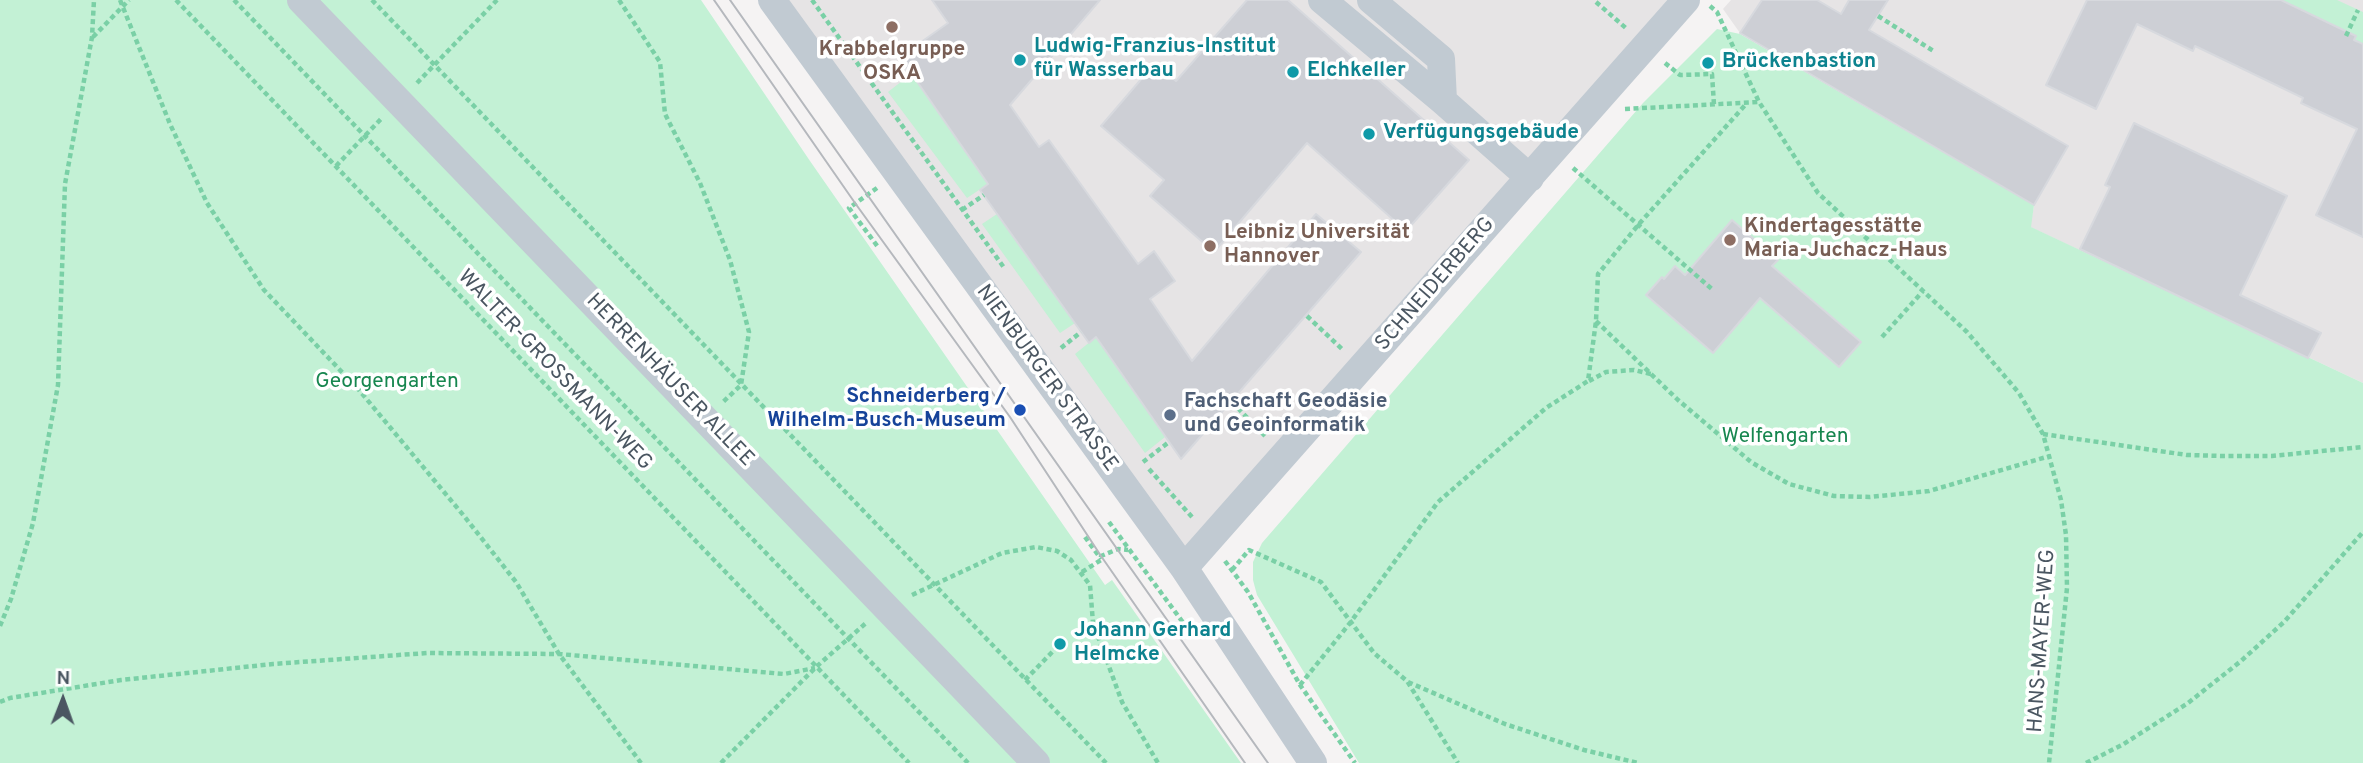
<!DOCTYPE html>
<html>
<head>
<meta charset="utf-8">
<style>
	body { margin:0 }
	#map { position:relative; width:2363px; height:763px; overflow:hidden; background:#f5f3f3; font-family:Overpass,sans-serif }
	canvas { display:block }
	.north { position:absolute; left:28px; top:665px; width:70px; height:70px; -webkit-text-stroke:5px #fff; paint-order:stroke; rotate:1deg; font-size:19px; font-weight:700; line-height:28px; text-align:center; color:#4a5661 }
	.north::after { content:''; display:block; margin:auto; width:24px; height:32px; background:#4a5661; clip-path:polygon(50% 0,100% 100%,50% 72%,0 100%) }
</style>
</head>
<body>
<div id="map">
<canvas width="2363" height="763"></canvas>
<div class="north">N</div>
</div>
<script>
const ctx = document.querySelector('canvas').getContext('2d');
ctx.lineJoin = 'round';
function fillPath(path, color) { ctx.fillStyle = color; ctx.fill(path, 'evenodd'); }
const poly = rows => new Path2D(rows.map(r => 'M' + r).join(''));
function strokePath(path, color, width, dash) { ctx.strokeStyle = color; ctx.lineWidth = width; ctx.lineCap = dash ? 'butt' : 'round'; ctx.setLineDash(dash || []); ctx.stroke(path); }
function label(font, color, halo, rows, align = 'center') {
  ctx.font = font + ' Overpass,sans-serif'; ctx.lineWidth = 7; ctx.setLineDash([]); ctx.textBaseline = 'middle'; ctx.strokeStyle = halo; ctx.fillStyle = color; for (const [text, x, y, turn = 0] of rows) {
    ctx.save(); ctx.translate(x, y); ctx.rotate((+turn || 0) * Math.PI / 180); ctx.textAlign = isNaN(turn) ? turn : align; if (halo) ctx.strokeText(text, 0, 0); ctx.fillText(text, 0, 0); ctx.restore();
  }
}
fillPath(poly([
	[772,0,1686,0,1184,568],
	[1731,0,2363,0,2363,383,2030,227,2034,205,1740,33,1723,9]
]), '#e6e4e5');
fillPath(poly([
	[0,0,701,0,810,161,1105,585,1112,580,1241,763,0,763],
	[2281,0,2337,0,2363,12,2363,44],
	[1717,29,1740,34,2034,205,2031,227,2363,383,2363,763,1359,763,1257,595,1253,580,1253,562,1262,543,1643,103],
	[911,74,988,184,967,198,888,92],
	[997,214,1075,323,1060,333,982,224],
	[1096,337,1165,437,1145,453,1075,354]
]), '#c3f1d5');
const building = poly([
	[932,0,1100,0,1010,105,1039,147,1049,140,1138,264,1154,251,1175,281,1150,299,1192,361,1316,214,1361,252,1181,459,1096,337,1089,343,980,190,988,184,900,57,948,23,932,0],
	[1247,0,1288,0,1469,160,1406,231,1307,143,1214,252,1150,196,1164,180,1101,126,1155,63,1176,81,1247,0],
	[1762,0,1817,0,1841,14,1849,0,1888,0,1869,30,2068,146,2034,205,1740,33,1762,0],
	[2087,0,2281,0,2356,36,2354,40,2363,44,2363,237,2316,215,2357,129,2301,103,2303,98,2241,68,2195,46,2193,51,2137,24,2096,109,2046,85,2087,0],
	[2134,123,2287,196,2240,295,2321,333,2308,358,2080,249,2110,187,2105,185,2134,123],
	[1732,220,1778,260,1772,266,1861,342,1839,367,1760,298,1713,353,1646,295,1662,277,1664,279,1675,266,1685,275,1732,220]
]);
fillPath(building, '#cdcfd5');
strokePath(building, '#d7d9de', 2);
strokePath(poly([
	[120,0,170,124,207,203,264,290,359,390,464,516,516,582,559,654,641,763],
	[176,0,909,763],
	[234,0,968,763],
	[372,0,1106,763],
	[619,0,660,62,665,114,700,183,730,260,749,332,741,385,723,402],
	[812,0,1005,269],
	[1596,2,1627,29],
	[1710,6,1717,12,1759,102,1818,193,1967,332,2019,393,2043,434,2061,500,2066,535,2067,588,2049,763],
	[1878,16,1935,52],
	[2346,36,2358,10],
	[93,37,129,0],
	[1665,63,1680,75,1712,74,1714,105],
	[417,83,497,0],
	[1625,109,1759,102],
	[336,166,381,119],
	[1573,168,1713,290],
	[877,188,849,208,878,247],
	[962,210,984,195],
	[1307,316,1342,349],
	[1596,321,1678,400,1751,462,1789,484,1834,496,1870,497,1929,491,2050,456],
	[1882,337,1923,291],
	[1061,348,1081,332],
	[1589,381,1606,372,1634,370,1651,374],
	[1232,402,1265,436],
	[2043,434,2187,455,2224,456,2272,456,2363,447],
	[1143,462,1169,442],
	[1149,469,1192,517],
	[1109,522,1190,632,1193,630],
	[1085,537,1101,559],
	[1225,561,1248,592,1300,685,1355,763],
	[1232,570,1249,550,1321,582,1374,653,1407,681,1458,763],
	[1082,572,1101,560,1101,556,1118,549,1128,550],
	[912,595,1002,553,1036,547,1057,551,1071,560,1090,585,1093,623,1122,702,1158,763],
	[0,626,11,599,33,523,58,385,65,184,92,37,94,0],
	[1025,680,1060,644],
	[1408,682,1505,724,1584,750,1638,763],
	[1300,685,1350,623,1438,502,1546,408,1588,381,1596,321,1598,274,1639,224,1747,103],
	[0,702,10,698,121,680,273,664,427,653,559,654,784,674,815,668],
	[721,763,816,667,866,623],
	[2086,763,2122,745,2188,703,2241,661,2284,622,2363,532]
]), '#7ad0a6', 4.5, [5, 3.5]);
strokePath(poly([
	[301,0,1036,763],
	[772,0,1184,568,1313,763],
	[1322,0,1443,101,1530,178],
	[1371,0,1441,59,1443,101],
	[1184,568,1686,0]
]), '#c1cad2', 28);
strokePath(poly([
	[714,0,855,203,1010,417,1101,556,1245,763],
	[730,0,1268,763]
]), '#b5b8bd', 2);
for (const [x, y, r, color] of [
	[892,27,7,"#8d6e63"],
	[1020,60,7,"#0f9aa8"],
	[1708,63,7,"#0f9aa8"],
	[1293,72,7,"#0f9aa8"],
	[1369,134,7,"#0f9aa8"],
	[1730,240,7,"#8d6e63"],
	[1210,246,7,"#8d6e63"],
	[1020,410,7,"#1a4fb4"],
	[1170,415,7,"#5c6f8a"],
	[1060,644,7,"#0f9aa8"]
]) { const dot = new Path2D(); dot.arc(x, y, r, 0, 2 * Math.PI); ctx.fillStyle = color; ctx.fill(dot); strokePath(dot, '#fff', 2.5); }
label('bold 21px', '#0d838f', '#fff', [
	["Ludwig-Franzius-Institut",1034,48],
	["für Wasserbau",1034,72],
	["Brückenbastion",1722,63],
	["Elchkeller",1307,72],
	["Verfügungsgebäude",1383,134],
	["Johann Gerhard",1074,632],
	["Helmcke",1074,656]
], 'left');
label('bold 21px', '#785e54', '#fff', [
	["Krabbelgruppe",892,51,"center"],
	["OSKA",892,75,"center"],
	["Kindertagesstätte",1744,228],
	["Maria-Juchacz-Haus",1744,252],
	["Leibniz Universität",1224,234],
	["Hannover",1224,258]
], 'left');
label('21px', '#4a5661', '#fff', [
	["SCHNEIDERBERG",1436,285,-49],
	["WALTER-GROSSMANN-WEG",554,371,46],
	["NIENBURGER STRASSE",1046,379,54],
	["HERRENHÄUSER ALLEE",669,381,46],
	["HANS-MAYER-WEG",2043,641,-86]
]);
label('21px', '#17864f', '#fff', [
	["Georgengarten",387,383],
	["Welfengarten",1785,438]
]);
label('bold 21px', '#164399', '#fff', [
	["Schneiderberg /",1006,398],
	["Wilhelm-Busch-Museum",1006,422]
], 'right');
label('bold 21px', '#4e5e75', '#fff', [
	["Fachschaft Geodäsie",1184,403],
	["und Geoinformatik",1184,427]
], 'left');
</script>
</body>
</html>
